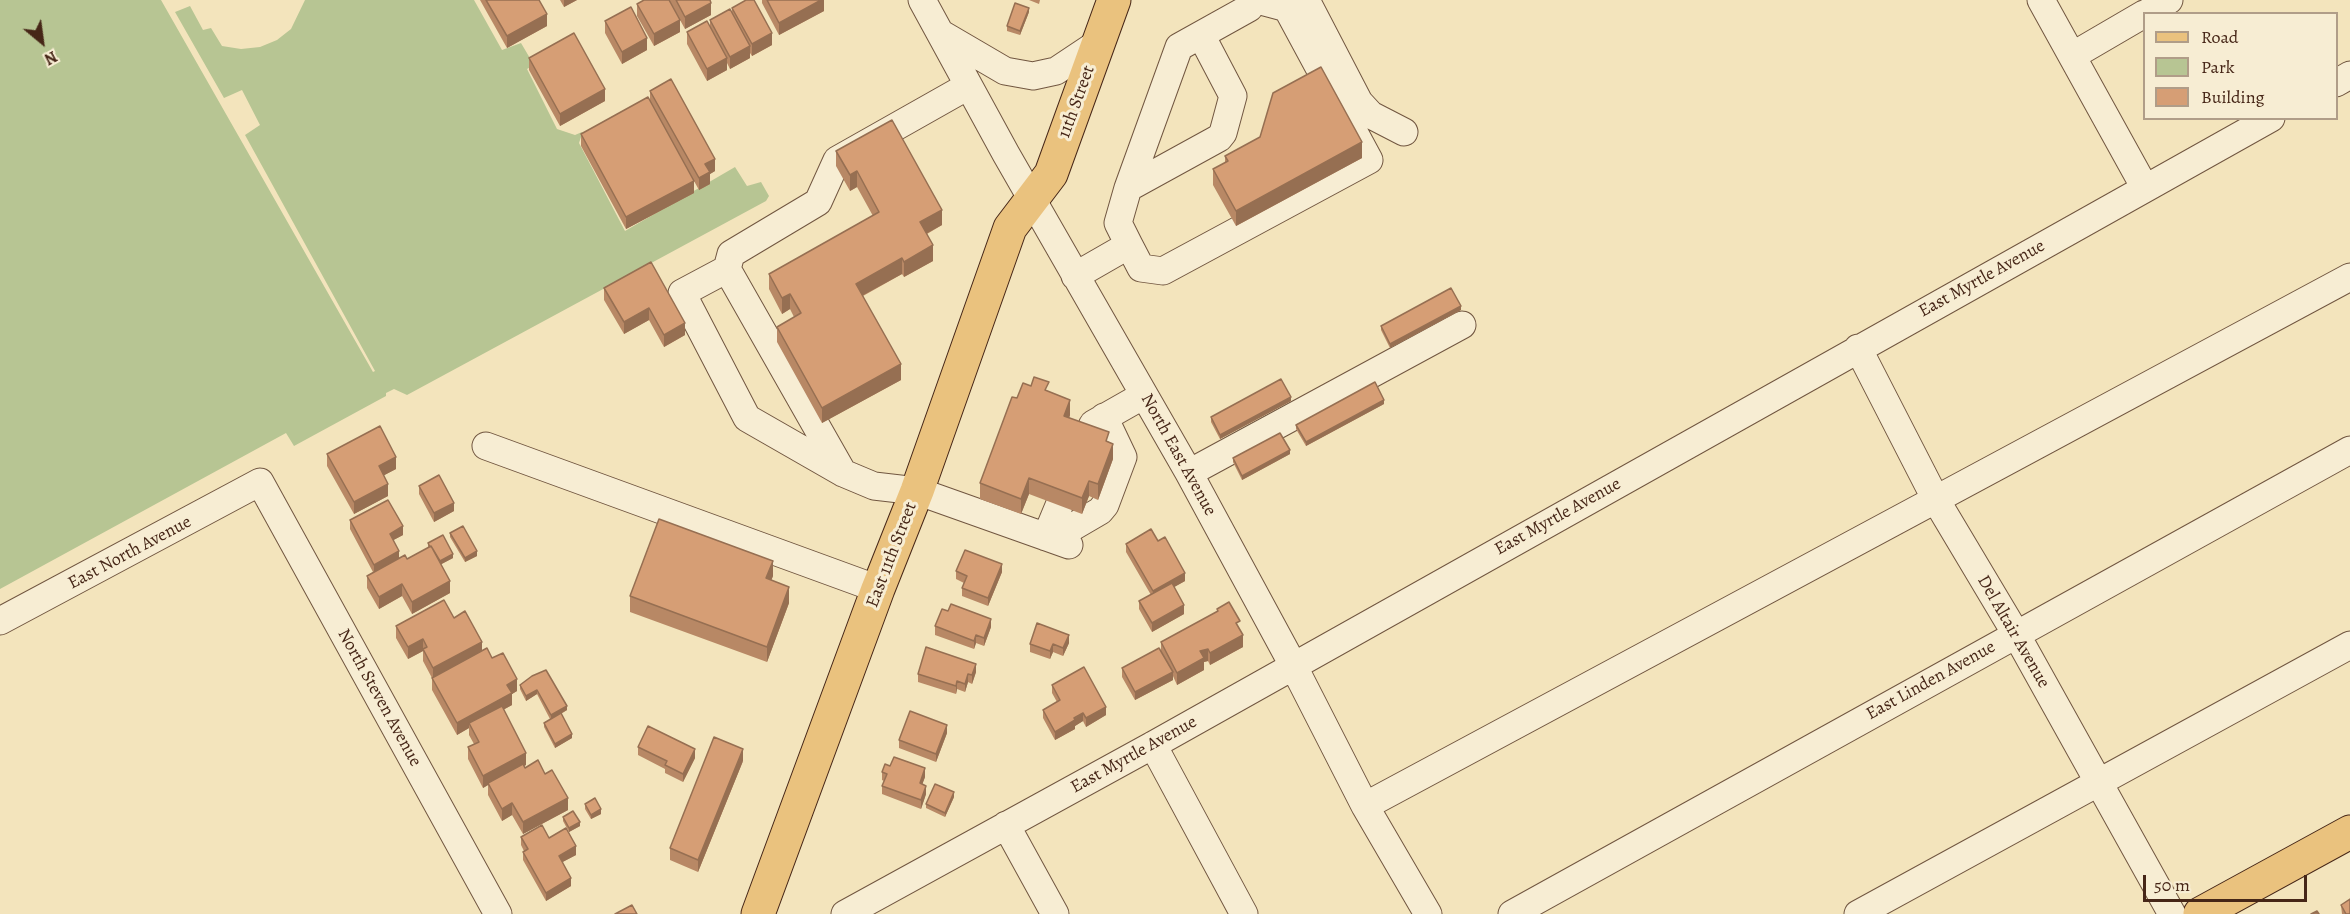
<!DOCTYPE html>
<html>
<head>
<meta charset="utf-8">
<style>
	body { margin:0 }
	#map { position:relative; width:2350px; height:914px; overflow:hidden; background:#f3e4bc; font-family:Alegreya,serif }
	canvas { display:block }
	.legend { position:absolute; left:2143px; top:12px; width:195px; height:108px; box-sizing:border-box; background:#f7edd3; border:2px solid #b09d88; margin:0; padding:8px 10px; list-style:none; font-size:18px; color:#462617 }
	.legend li { display:flex; align-items:center; gap:12px; height:30px }
	.legend b { width:30px; border:2px solid #b09d88 }
	.north { position:absolute; left:12px; top:12px; width:60px; height:60px; -webkit-text-stroke:4px #f7edd3; paint-order:stroke; rotate:151deg; font-size:16px; font-weight:700; line-height:24px; text-align:center; color:#462617 }
	.north::after { content:''; display:block; margin:auto; width:21px; height:27px; background:#462617; clip-path:polygon(50% 0,100% 100%,50% 72%,0 100%) }
	.scale { position:absolute; left:2143px; top:875px; width:164px; height:27px; box-sizing:border-box; border:3px solid #462617; border-top:0; padding-left:8px; font-size:18px; line-height:21px; white-space:nowrap; color:#462617; -webkit-text-stroke:4px #f7edd3; paint-order:stroke }
</style>
</head>
<body>
<div id="map">
<canvas width="2350" height="914"></canvas>
<ul class="legend">
<li><b style="height:8px;background:#eac27e"></b>Road</li>
<li><b style="height:16px;background:#b7c593"></b>Park</li>
<li><b style="height:16px;background:#d69e75"></b>Building</li>
</ul>
<div class="north">N</div>
<div class="scale">50 m</div>
</div>
<script>
const ctx = document.querySelector('canvas').getContext('2d');
ctx.lineJoin = 'round';
function fillPath(path, color) { ctx.fillStyle = color; ctx.fill(path, 'evenodd'); }
const poly = rows => new Path2D(rows.map(r => 'M' + r).join(''));
function strokePath(path, color, width, dash) { ctx.strokeStyle = color; ctx.lineWidth = width; ctx.lineCap = dash ? 'butt' : 'round'; ctx.setLineDash(dash || []); ctx.stroke(path); }
function label(font, color, halo, rows, align = 'center') {
  ctx.font = font + ' Alegreya,serif'; ctx.lineWidth = 6; ctx.setLineDash([]); ctx.textBaseline = 'middle'; ctx.strokeStyle = halo; ctx.fillStyle = color; for (const [text, x, y, turn = 0] of rows) {
    ctx.save(); ctx.translate(x, y); ctx.rotate((+turn || 0) * Math.PI / 180); ctx.textAlign = isNaN(turn) ? turn : align; if (halo) ctx.strokeText(text, 0, 0); ctx.fillText(text, 0, 0); ctx.restore();
  }
}
fillPath(poly([
	[0,0,161,0,373,372,375,371,245,135,260,125,242,90,224,98,175,12,190,6,203,30,211,28,222,46,241,49,260,47,277,40,291,29,305,0,474,0,502,50,521,43,534,65,527,69,557,129,575,135,582,132,584,135,581,137,579,143,625,231,735,167,747,186,761,182,769,196,766,201,407,395,394,389,386,393,386,396,294,446,286,433,0,589]
]), '#b7c593');
const minor = poly([
	[922,0,1006,154,1189,473,1293,665,1365,806,1428,914],
	[1306,0,1359,102,1371,115,1404,132],
	[2041,0,2145,188],
	[2145,14,2169,0],
	[940,33,1005,71,1033,76,1056,71,1098,43],
	[2072,56,2144,14],
	[2336,83,2350,75],
	[1128,188,1219,138,1223,133,1233,96,1201,35],
	[1129,245,1141,268,1163,271,1369,160,1287,8,1257,0],
	[727,269,682,293,747,418,843,473,874,486,917,491,1069,545],
	[1075,276,1129,245,1118,223,1128,188,1179,47,1249,8,1250,0],
	[1858,348,1936,500,2016,634,2172,914],
	[486,446,878,589],
	[843,473,727,269,731,254,818,202,837,160,968,86],
	[1189,473,1462,325],
	[1046,537,1093,424,1144,395],
	[1052,539,1100,511,1105,505,1123,457,1104,417],
	[0,621,260,482,498,914],
	[1153,745,1244,914],
	[1365,806,2350,277],
	[1006,825,1055,914],
	[845,914,1153,745,2271,118],
	[1512,914,2350,450],
	[1858,914,2350,645]
]);
const major = poly([
	[758,914,878,589,917,491,1010,228,1051,174,1114,0],
	[2200,914,2350,832]
]);
strokePath(minor, '#715640', 29);
strokePath(major, '#462617', 35);
strokePath(minor, '#f7edd3', 27);
strokePath(major, '#eac27e', 33);
fillPath(poly([
	[480,0,539,0,547,26,507,48],
	[560,0,577,0,564,7],
	[669,0,710,0,711,15,685,29],
	[762,0,824,0,824,11,779,35,762,3],
	[1029,0,1040,0,1039,4],
	[637,4,680,32,654,46,637,16],
	[732,8,772,45,752,56,750,53,750,58,730,69,727,63,727,70,707,81,687,44,687,32,710,27,710,20,732,13],
	[1029,12,1020,35,1007,31,1007,26],
	[605,21,647,50,622,64,605,33],
	[529,58,605,101,560,126,529,70],
	[650,91,715,171,710,174,710,184,699,190,694,181,694,193,626,229,581,146,581,134,650,101],
	[836,151,942,225,927,234,933,261,904,277,902,274,863,296,901,380,822,423,777,342,777,327,794,317,790,309,782,314,769,289,769,274,873,216,857,187,850,191,836,166],
	[1225,156,1362,158,1236,226,1213,185,1213,169,1225,163],
	[651,262,685,335,664,347,649,320,624,334,604,300,604,288],
	[1461,310,1390,348,1381,330,1381,326],
	[1049,392,1070,415,1069,418,1109,442,1113,459,1098,500,1089,496,1082,514,1029,494,1021,514,980,499,980,483,1017,398],
	[1291,401,1220,439,1211,422,1211,417],
	[1384,404,1306,446,1296,429,1296,425],
	[327,454,396,469,384,475,388,496,354,514,327,466],
	[1290,454,1242,480,1233,462,1233,458],
	[419,486,454,511,434,522,419,494],
	[350,520,403,535,393,540,399,558,407,559,428,548,428,543,453,558,441,564,450,593,412,614,402,596,379,609,367,588,367,576,373,572,350,529],
	[450,533,477,556,465,562,450,537],
	[1158,541,1185,581,1174,587,1184,614,1152,632,1139,609,1139,601,1151,595,1126,552,1126,544],
	[956,571,1002,572,988,606,962,596,962,588,964,583,956,579],
	[773,576,771,580,789,603,767,662,630,612,630,596],
	[1217,609,1240,630,1243,647,1210,665,1208,661,1204,662,1204,670,1177,685,1173,676,1173,680,1135,700,1122,677,1122,668,1161,650,1161,642,1217,612],
	[454,618,482,651,492,658,517,691,512,694,512,705,503,710,526,765,524,766,525,768,545,774,568,810,523,834,512,815,502,821,488,795,488,785,483,788,468,759,468,747,474,744,469,735,469,728,457,735,432,690,432,678,423,661,423,651,408,659,396,638,396,626],
	[935,626,991,627,984,646,976,643,974,649,935,635],
	[1069,643,1063,656,1053,652,1050,659,1030,652,1030,644],
	[976,672,972,684,968,682,965,692,957,689,956,694,918,682,918,674],
	[532,676,567,710,561,714,572,738,555,748,544,727,544,723,550,719,537,694,526,701,520,689,520,685],
	[1052,685,1106,715,1086,727,1083,721,1075,726,1075,729,1055,740,1043,718,1043,710,1057,702,1052,693],
	[947,733,936,762,899,748,899,740],
	[638,747,695,758,683,782,665,773,665,769,638,755],
	[743,761,698,872,670,860,670,848],
	[882,772,925,777,922,784,926,794,921,809,882,794,882,786,884,781,882,780],
	[954,797,945,817,926,808,926,804],
	[585,804,601,814,591,819,585,809],
	[563,817,580,826,569,832,563,821],
	[521,837,549,838,576,855,562,862,571,886,546,901,523,860,523,852,524,851,521,845],
	[2341,905,2350,914,2342,914]
]), '#b88865');
fillPath(poly([
	[564,0,577,0,564,7],
	[821,0,824,0,824,11,779,35,779,23],
	[711,3,711,15,685,29,685,17],
	[1029,8,1029,12,1020,35,1020,31],
	[547,14,547,26,507,48,507,36],
	[680,20,680,32,654,46,654,34],
	[772,33,772,45,752,56,752,44],
	[647,38,647,50,622,64,622,52],
	[750,46,750,58,730,69,730,57],
	[727,58,727,70,707,81,707,69],
	[605,89,605,101,560,126,560,114],
	[1362,142,1362,158,1236,226,1236,211],
	[715,159,715,171,710,174,710,184,699,190,699,178,705,164],
	[857,171,857,187,850,191,850,175],
	[694,181,694,193,626,229,626,217],
	[942,210,942,225,920,237,920,222],
	[933,245,933,261,904,277,904,262],
	[902,258,902,274,856,299,856,284],
	[790,294,790,309,782,314,782,298],
	[1461,306,1461,310,1390,348,1390,344],
	[649,308,649,320,624,334,624,322],
	[685,323,685,335,664,347,664,335],
	[901,364,901,380,822,423,822,408],
	[1291,397,1291,401,1220,439,1220,435],
	[1070,400,1070,415,1064,432,1064,416],
	[1384,400,1384,404,1306,446,1306,442],
	[1113,444,1113,459,1098,500,1098,484],
	[1290,450,1290,454,1242,480,1242,476],
	[396,457,396,469,379,478,379,466],
	[1029,478,1029,494,1021,514,1021,499],
	[1089,481,1089,496,1082,514,1082,498],
	[388,484,388,496,354,514,354,502],
	[454,503,454,511,434,522,434,513],
	[403,526,403,535,390,542,390,534],
	[399,551,399,559,374,573,374,565],
	[477,551,477,556,465,562,465,558],
	[453,554,453,558,438,566,438,562],
	[773,561,773,576,766,594,766,578],
	[1002,564,1002,572,988,606,988,598],
	[1185,573,1185,581,1153,599,1153,591],
	[450,581,450,593,412,614,412,602],
	[402,584,402,596,379,609,379,597],
	[789,587,789,603,767,662,767,647],
	[1184,605,1184,614,1152,632,1152,623],
	[991,619,991,627,984,646,984,638],
	[976,635,976,643,974,649,974,641],
	[1069,635,1069,643,1063,656,1063,648],
	[1243,635,1243,647,1210,665,1210,653],
	[423,639,423,651,408,659,408,647],
	[482,642,482,654,433,680,433,668],
	[1053,644,1053,652,1050,659,1050,651],
	[1208,649,1208,661,1204,662,1204,670,1177,685,1177,673,1200,651],
	[976,664,976,672,972,684,972,675],
	[1173,672,1173,680,1135,700,1135,692],
	[968,674,968,682,965,692,965,684],
	[517,679,517,691,512,694,512,705,471,727,469,723,469,728,457,735,457,723,507,685],
	[957,681,957,689,956,694,956,686],
	[537,690,537,694,526,701,526,696],
	[567,706,567,710,551,719,551,715],
	[1106,707,1106,715,1086,727,1086,718],
	[1083,713,1083,721,1075,726,1075,729,1055,740,1055,732],
	[947,725,947,733,936,762,936,754],
	[572,734,572,738,555,748,555,744],
	[695,749,695,758,683,782,683,774],
	[743,749,743,761,698,872,698,860],
	[526,753,526,765,488,785,488,783,488,785,483,788,483,776],
	[925,768,925,777,920,791,920,783],
	[926,786,926,794,921,809,921,800],
	[954,792,954,797,945,817,945,813],
	[568,798,568,810,523,834,523,822],
	[512,803,512,815,502,821,502,809],
	[601,809,601,814,591,819,591,815],
	[580,822,580,826,569,832,569,828],
	[576,846,576,855,559,864,559,856],
	[571,878,571,886,546,901,546,893]
]), '#966f52');
const building = poly([
	[486,0,539,0,547,14,507,36,486,0],
	[644,0,669,0,680,20,654,34,637,4,644,0],
	[676,0,710,0,711,3,685,17,676,0],
	[746,0,754,0,772,33,752,44,732,8,746,0],
	[767,0,821,0,779,23,767,0],
	[1015,3,1029,8,1020,31,1007,26,1015,3],
	[631,7,647,38,622,52,605,21,631,7],
	[730,9,750,46,730,57,710,20,730,9],
	[707,21,727,58,707,69,687,32,707,21],
	[574,33,605,89,560,114,529,58,574,33],
	[1321,67,1362,142,1236,211,1213,169,1228,161,1225,156,1260,137,1273,93,1321,67],
	[671,79,715,159,705,164,710,172,699,178,650,91,671,79],
	[648,97,694,181,626,217,581,134,648,97],
	[892,120,942,210,920,222,933,245,904,262,902,258,856,284,901,364,822,408,777,327,801,313,790,294,782,298,769,274,879,212,857,171,850,175,836,151,892,120],
	[651,262,685,323,664,335,649,308,624,322,604,288,651,262],
	[1451,288,1461,306,1390,344,1381,326,1451,288],
	[1034,377,1049,382,1045,390,1070,400,1064,416,1109,432,1106,441,1113,444,1098,484,1089,481,1082,498,1029,478,1021,499,980,483,1012,397,1017,398,1023,383,1031,386,1034,377],
	[1281,379,1291,397,1220,435,1211,417,1281,379],
	[1375,382,1384,400,1306,442,1296,425,1375,382],
	[380,426,396,457,379,466,388,484,354,502,327,454,380,426],
	[1280,433,1290,450,1242,476,1233,458,1280,433],
	[439,475,454,503,434,513,419,486,439,475],
	[388,500,403,526,390,534,399,551,374,565,350,520,388,500],
	[659,519,773,561,766,578,789,587,767,647,630,596,659,519],
	[463,526,477,551,465,558,450,533,463,526],
	[1151,529,1158,541,1165,537,1185,573,1153,591,1126,544,1151,529],
	[443,535,453,554,440,561,431,546,430,547,428,543,443,535],
	[431,546,450,581,412,602,402,584,379,597,367,576,405,555,407,559,431,546],
	[965,550,1002,564,988,598,962,588,967,576,956,571,965,550],
	[1172,583,1184,605,1152,623,1139,601,1172,583],
	[444,600,454,618,465,611,482,642,433,668,423,649,427,647,423,639,408,647,396,626,444,600],
	[1229,602,1240,621,1236,623,1243,635,1210,653,1208,649,1200,651,1204,658,1177,673,1161,642,1218,611,1217,609,1229,602],
	[951,604,991,619,984,638,976,635,974,641,935,626,942,609,948,611,951,604],
	[1037,623,1069,635,1063,648,1053,644,1050,651,1030,644,1037,623],
	[926,647,976,664,972,675,968,674,965,684,957,681,956,686,918,674,926,647],
	[487,648,492,658,503,653,517,679,507,685,512,693,457,723,432,678,487,648],
	[1159,648,1173,672,1135,692,1122,668,1159,648],
	[1084,667,1106,707,1086,718,1083,713,1074,718,1075,720,1055,732,1043,710,1060,700,1052,685,1084,667],
	[546,670,567,706,551,715,537,690,526,696,520,685,532,676,546,670],
	[502,706,526,753,483,776,468,747,479,742,469,723,502,706],
	[910,711,947,725,936,754,899,740,910,711],
	[561,713,572,734,555,744,544,723,561,713],
	[648,726,695,749,683,774,665,765,667,761,638,747,648,726],
	[714,737,743,749,698,860,670,848,714,737],
	[894,757,925,768,920,783,926,786,921,800,882,786,887,774,882,772,885,764,890,766,894,757],
	[538,760,545,774,552,770,568,798,523,822,512,803,502,809,488,783,523,764,525,768,538,760],
	[935,784,954,792,945,813,926,804,935,784],
	[595,798,601,809,591,815,585,804,595,798],
	[573,811,580,822,569,828,563,817,573,811],
	[542,825,549,838,566,828,576,846,559,856,571,878,546,893,523,852,528,849,521,837,542,825],
	[2350,899,2350,914,2346,914,2341,905,2350,899],
	[632,905,637,914,615,914,632,905],
	[2317,911,2319,914,2311,914,2317,911]
]);
fillPath(building, '#d69e75');
strokePath(building, '#966f52', 1.5);
label('18px', '#462617', '#f7edd3', [
	["11th Street",1077,102,-70],
	["East Myrtle Avenue",1982,279,-29],
	["North East Avenue",1178,455,61],
	["East Myrtle Avenue",1558,517,-29],
	["East North Avenue",130,553,-28],
	["East 11th Street",892,555,-69],
	["Del Altair Avenue",2013,632,60],
	["East Linden Avenue",1931,681,-29],
	["North Steven Avenue",379,698,61],
	["East Myrtle Avenue",1134,755,-29]
]);
</script>
</body>
</html>
